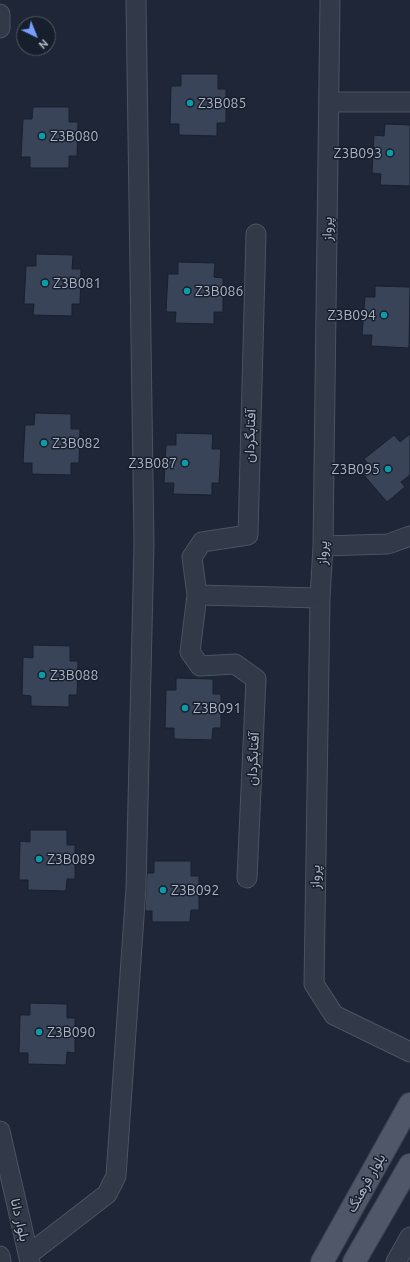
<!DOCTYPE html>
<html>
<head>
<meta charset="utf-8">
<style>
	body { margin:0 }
	#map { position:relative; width:410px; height:1262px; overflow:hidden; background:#1e2637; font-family:Ubuntu,sans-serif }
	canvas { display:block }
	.north { position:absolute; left:16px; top:16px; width:40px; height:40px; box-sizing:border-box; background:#171e2c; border:1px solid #535a69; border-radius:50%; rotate:137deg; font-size:11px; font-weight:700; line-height:16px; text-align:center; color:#acb3c5 }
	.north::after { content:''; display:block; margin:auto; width:14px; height:18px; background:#789dfe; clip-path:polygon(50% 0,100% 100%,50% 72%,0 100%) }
</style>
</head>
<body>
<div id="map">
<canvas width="410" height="1262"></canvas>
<div class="north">N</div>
</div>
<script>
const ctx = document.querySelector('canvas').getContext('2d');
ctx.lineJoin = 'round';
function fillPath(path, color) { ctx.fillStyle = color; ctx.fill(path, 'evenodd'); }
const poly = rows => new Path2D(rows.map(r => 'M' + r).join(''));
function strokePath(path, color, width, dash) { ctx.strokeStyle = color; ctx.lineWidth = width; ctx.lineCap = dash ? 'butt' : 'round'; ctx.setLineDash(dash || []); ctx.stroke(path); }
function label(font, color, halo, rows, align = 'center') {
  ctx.font = font + ' Ubuntu,Vazirmatn,sans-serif'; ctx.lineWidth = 3; ctx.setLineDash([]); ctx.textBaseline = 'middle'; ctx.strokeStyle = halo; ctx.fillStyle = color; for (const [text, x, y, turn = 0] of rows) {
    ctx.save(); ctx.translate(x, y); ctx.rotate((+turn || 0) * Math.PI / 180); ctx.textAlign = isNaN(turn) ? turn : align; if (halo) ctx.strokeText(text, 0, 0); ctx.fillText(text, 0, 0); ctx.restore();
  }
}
const building = poly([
	[181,74,218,74,218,89,226,89,226,123,217,123,217,136,179,135,179,124,170,124,171,86,181,86,181,74],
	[33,107,69,107,69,122,78,122,77,156,69,156,69,168,30,168,30,157,21,157,23,119,32,119,33,107],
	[385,124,410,125,410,186,380,185,381,174,372,173,374,135,384,136,385,124],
	[36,254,73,255,72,269,81,269,80,304,72,304,72,316,33,315,34,304,24,304,26,266,36,266,36,254],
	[178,262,215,263,214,277,223,278,223,312,214,312,214,324,175,323,176,312,166,312,168,274,178,274,178,262],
	[375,286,410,287,409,348,371,346,372,335,362,335,365,297,375,297,375,286],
	[35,413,71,414,71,429,80,429,79,463,71,463,71,475,32,474,32,463,23,463,25,425,34,425,35,413],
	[176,433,213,434,212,449,221,449,219,483,212,483,212,495,173,494,174,483,164,483,166,445,176,445,176,433],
	[410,434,410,475,401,482,405,487,387,502,362,473,370,466,364,459,394,435,400,442,410,434],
	[33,645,70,646,70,661,78,661,77,695,69,695,69,707,31,706,31,696,22,695,23,657,33,658,33,645],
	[176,678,213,679,213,694,221,694,221,728,213,728,212,740,174,739,174,728,165,728,166,690,176,690,176,678],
	[30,830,67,830,67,845,75,845,75,879,67,879,66,891,28,890,28,880,19,880,20,841,30,842,30,830],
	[154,861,191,861,191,876,199,876,199,910,191,910,190,922,152,922,152,911,145,911,147,873,154,873,154,861],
	[30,1003,67,1004,67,1018,75,1018,75,1053,67,1052,66,1065,28,1064,28,1053,19,1053,20,1015,30,1015,30,1003]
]);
fillPath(building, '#3a4458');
strokePath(building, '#19202e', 1);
const minor = poly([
	[330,0,323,546,320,598,314,984,334,1015,410,1052],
	[0,14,0,28],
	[329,102,410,102],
	[323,546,388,544,410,536],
	[197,595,192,557,202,542,248,535,256,234],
	[247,878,256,679,235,664,200,666,190,652,197,595,320,598],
	[0,1131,30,1262],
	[28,1255,107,1194,116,1176,136,888,144,544,136,0],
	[0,1256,1,1262],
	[396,1262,410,1237]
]);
const major = poly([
	[322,1262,410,1104],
	[354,1262,410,1165]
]);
strokePath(minor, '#4c5363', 21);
strokePath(major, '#3b4251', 24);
strokePath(minor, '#323948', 19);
strokePath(major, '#4f5768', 22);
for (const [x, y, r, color] of [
	[190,103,4,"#0f9aa8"],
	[42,136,4,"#0f9aa8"],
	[390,153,4,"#0f9aa8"],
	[45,283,4,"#0f9aa8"],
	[187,291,4,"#0f9aa8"],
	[384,315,4,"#0f9aa8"],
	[44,443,4,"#0f9aa8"],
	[185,463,4,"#0f9aa8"],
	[388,469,4,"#0f9aa8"],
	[42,675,4,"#0f9aa8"],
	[185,708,4,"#0f9aa8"],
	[39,859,4,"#0f9aa8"],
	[163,890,4,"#0f9aa8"],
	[39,1032,4,"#0f9aa8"]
]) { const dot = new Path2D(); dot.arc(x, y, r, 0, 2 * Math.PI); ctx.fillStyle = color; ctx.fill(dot); strokePath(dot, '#171e2c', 1.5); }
label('14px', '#acb3c5', '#171e2c', [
	["Z3B085",198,103],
	["Z3B080",50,136],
	["Z3B093",382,153,"right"],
	["Z3B081",53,283],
	["Z3B086",195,291],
	["Z3B094",376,315,"right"],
	["Z3B082",52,443],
	["Z3B087",177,463,"right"],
	["Z3B095",380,469,"right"],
	["Z3B088",50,675],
	["Z3B091",193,708],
	["Z3B089",47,859],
	["Z3B092",171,890],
	["Z3B090",47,1032]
], 'left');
label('14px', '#acb3c5', '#171e2c', [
	["پرواز",327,229,-89],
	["آفتابگردان",250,436,-88],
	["پرواز",322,553,-88],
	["آفتابگردان",253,759,-87],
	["پرواز",315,877,-89],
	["بلوار فرهنگ",366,1183,-61],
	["بلوار دانا",20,1220,77]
]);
</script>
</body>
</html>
